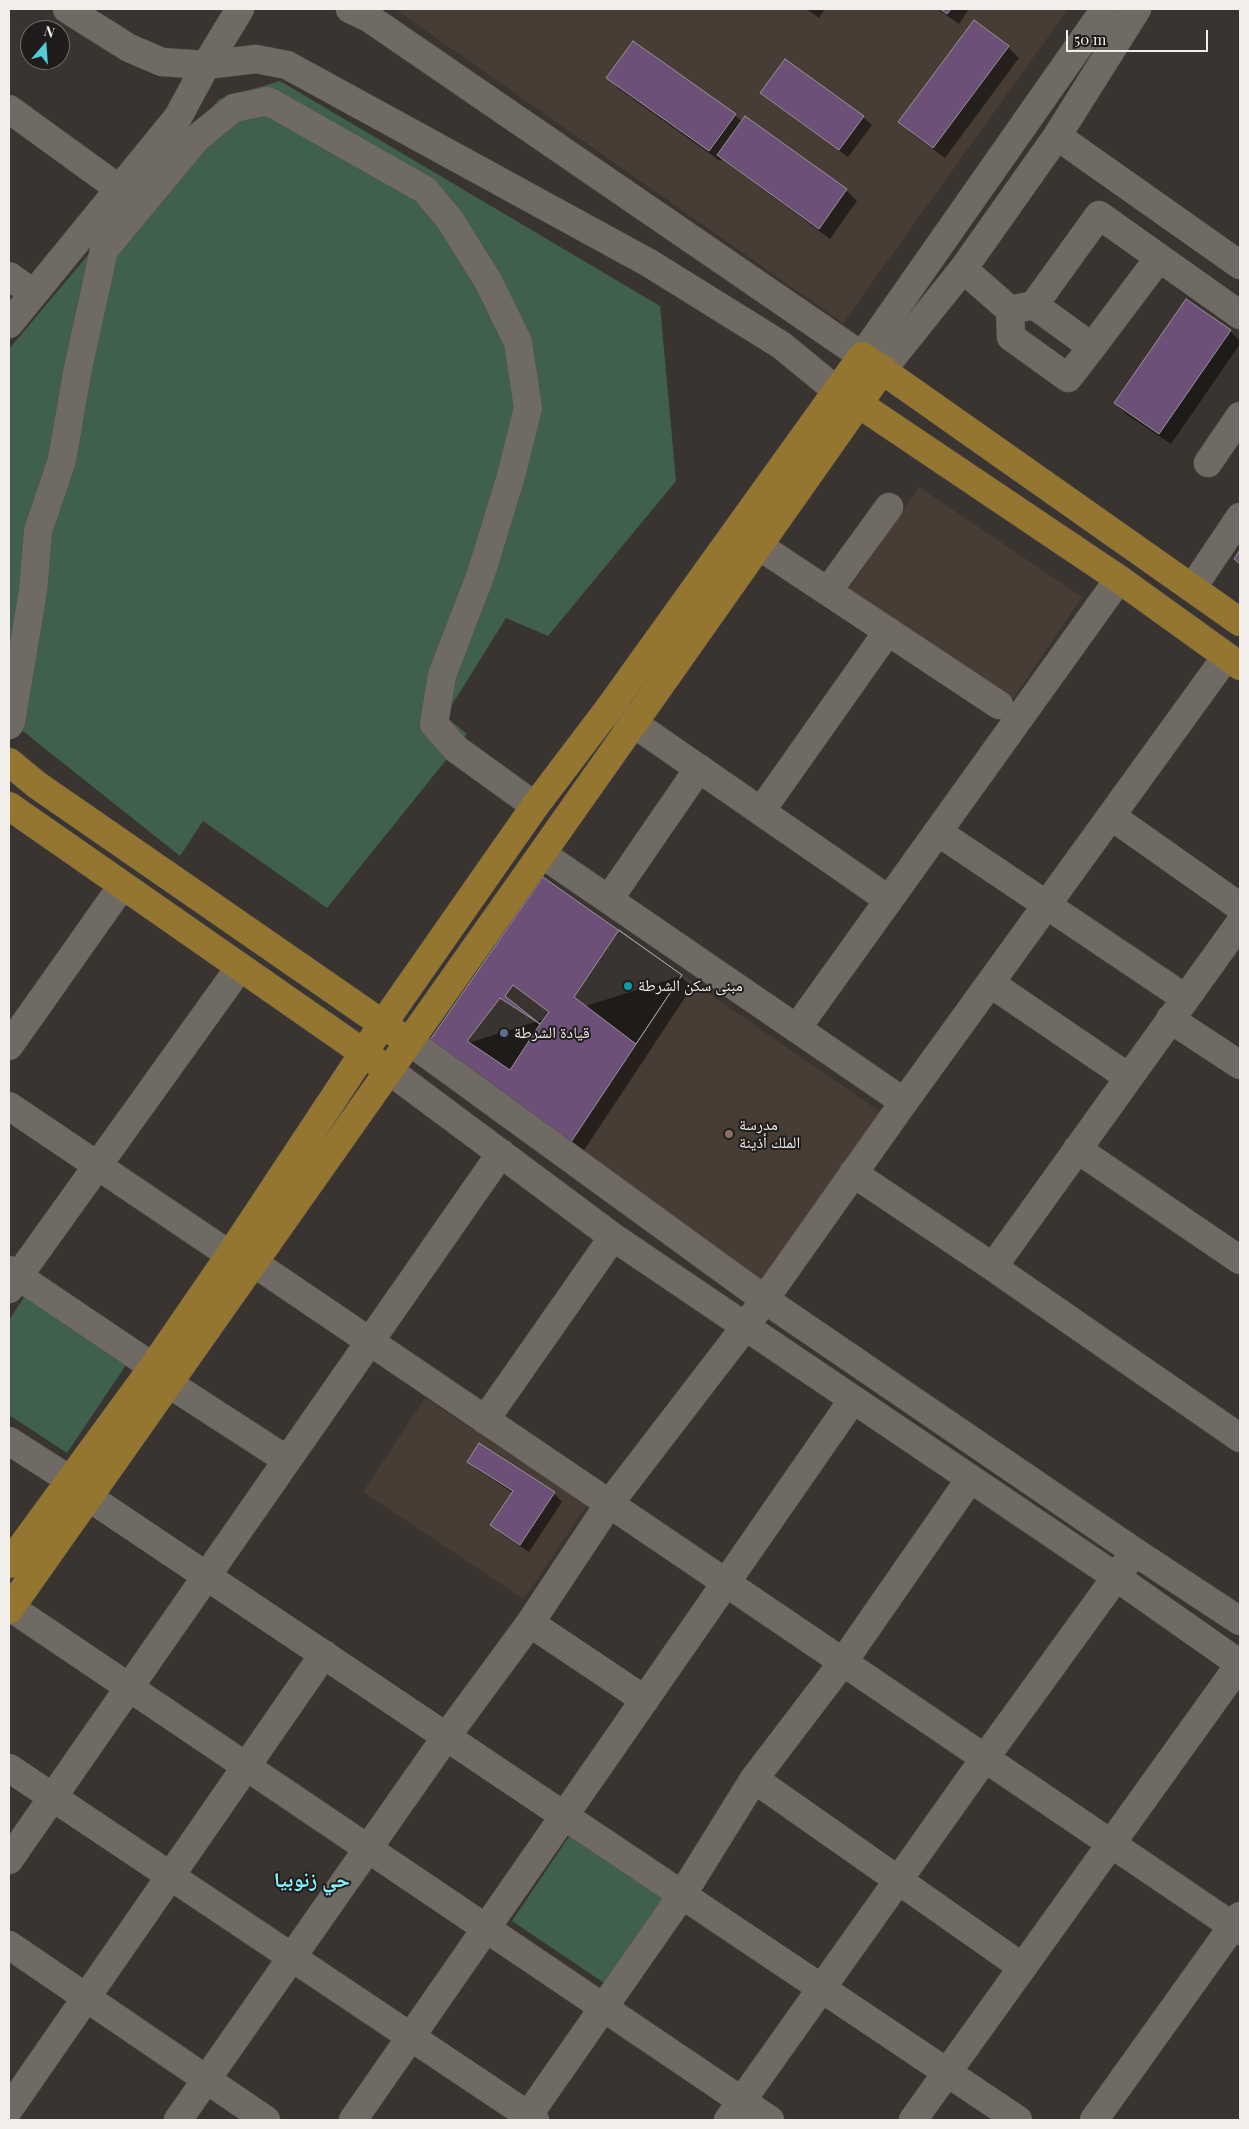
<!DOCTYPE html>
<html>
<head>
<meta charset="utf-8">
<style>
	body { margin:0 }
	#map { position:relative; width:1249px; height:2129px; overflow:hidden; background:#393430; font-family:"Playfair Display",serif }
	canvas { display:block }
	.frame { position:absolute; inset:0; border:10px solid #f2eeec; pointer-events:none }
	.north { position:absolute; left:20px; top:20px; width:50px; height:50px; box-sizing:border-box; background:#1f1c1b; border:1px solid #73706f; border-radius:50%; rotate:18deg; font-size:14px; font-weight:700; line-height:20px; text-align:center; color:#f2eeec }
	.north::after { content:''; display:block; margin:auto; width:18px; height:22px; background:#52ccd6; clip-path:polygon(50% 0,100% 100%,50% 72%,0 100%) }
	.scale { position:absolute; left:1066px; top:30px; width:142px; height:22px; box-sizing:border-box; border:2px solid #f2eeec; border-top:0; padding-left:6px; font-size:15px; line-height:18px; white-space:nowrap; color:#f2eeec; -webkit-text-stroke:4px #1f1c1b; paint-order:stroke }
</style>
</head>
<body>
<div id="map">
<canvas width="1249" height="2129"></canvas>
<div class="frame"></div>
<div class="north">N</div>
<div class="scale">50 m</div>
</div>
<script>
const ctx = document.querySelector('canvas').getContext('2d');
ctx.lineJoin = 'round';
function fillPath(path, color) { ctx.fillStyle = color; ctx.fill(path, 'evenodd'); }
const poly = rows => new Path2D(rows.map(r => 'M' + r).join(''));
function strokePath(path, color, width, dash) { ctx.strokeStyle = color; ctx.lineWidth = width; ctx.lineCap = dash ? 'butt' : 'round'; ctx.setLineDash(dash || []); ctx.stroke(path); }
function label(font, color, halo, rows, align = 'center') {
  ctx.font = font + ' "Playfair Display","Noto Naskh Arabic",serif'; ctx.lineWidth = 4; ctx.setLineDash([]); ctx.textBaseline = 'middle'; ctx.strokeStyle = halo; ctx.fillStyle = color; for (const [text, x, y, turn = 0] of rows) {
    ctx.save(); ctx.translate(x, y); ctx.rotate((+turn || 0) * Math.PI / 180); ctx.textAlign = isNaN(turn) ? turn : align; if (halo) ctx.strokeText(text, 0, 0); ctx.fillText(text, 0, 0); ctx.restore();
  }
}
fillPath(poly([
	[395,9,1068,9,843,323],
	[919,487,1082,597,1011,702,848,591],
	[682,975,892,1120,770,1289,567,1148],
	[425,1398,587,1505,524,1599,363,1492]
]), '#483d35');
fillPath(poly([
	[280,81,660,306,676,481,548,636,506,618,445,716,467,734,327,908,203,821,180,856,9,720,9,349,219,99],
	[26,1294,128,1362,67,1453,9,1415,9,1320],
	[572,1832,670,1897,610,1987,512,1921]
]), '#3e604d');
fillPath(poly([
	[806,9,825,9,819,18],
	[937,9,969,9,959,24],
	[975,22,1008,47,1019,58,945,158,911,133,900,122],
	[785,60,863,117,872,125,848,157,770,101,762,93],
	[608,78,735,115,742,122,745,118,846,190,857,201,830,239,722,159,720,161,619,89],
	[1186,301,1230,331,1240,341,1240,344,1171,444,1126,414,1115,403],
	[681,976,692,987,579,1158,443,1051],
	[468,1461,554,1493,562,1502,529,1552,500,1533,492,1525,513,1493,476,1469]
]), '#0007');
const building = poly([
	[940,9,951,9,947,14,940,9],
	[974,20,1009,46,933,148,898,122,974,20],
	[633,41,736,114,709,151,606,78,633,41],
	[785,59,864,116,839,150,760,93,785,59],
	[745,116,847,189,819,229,717,155,745,116],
	[1186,299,1231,330,1159,434,1114,403,1186,299],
	[1240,550,1240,564,1234,559,1240,550],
	[543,877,682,975,567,1148,430,1040,543,877],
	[619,930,682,975,636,1044,574,997,619,930],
	[513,985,549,1012,540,1024,505,996,513,985],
	[500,998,540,1024,510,1070,467,1041,500,998],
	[479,1443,555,1492,520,1545,490,1525,513,1491,467,1462,479,1443]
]);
fillPath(building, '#6d5077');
strokePath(building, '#979399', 1);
const minor = poly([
	[67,9,129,48,162,62,206,65,256,59,287,65,649,263,781,345,836,390],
	[350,9,369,18,862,356,1105,9],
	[9,109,118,188],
	[1057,136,1240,265],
	[963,269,1010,310,1011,337,1068,378,1092,347,1034,305,1010,310],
	[9,276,33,293],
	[1034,305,1099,215,1240,315],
	[9,324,178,117,206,65,240,9],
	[1092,347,1159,258],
	[883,369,963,269,1057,136,1137,9],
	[1208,463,1240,416],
	[759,546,999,705],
	[1193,587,1240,517],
	[828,591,889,507],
	[610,707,889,900],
	[9,725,11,722,33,591,38,531,62,460,77,373,104,250,197,138,234,108,268,101,425,190,450,220,488,281,518,342,528,408,511,476,481,574,442,675,434,724,456,749,535,806],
	[761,811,888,631],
	[1111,816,1240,907],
	[938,832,1185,998],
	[542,854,904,1102],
	[609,899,699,768],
	[990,983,1128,1077],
	[1170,1019,1240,1065],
	[797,1028,1119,579],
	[409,1041,764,1299,1135,1552,1240,1621],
	[9,1046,122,886],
	[390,1071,613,1237,1116,1577,1240,1664],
	[9,1106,230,1255],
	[1077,1149,1240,1260],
	[853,1173,993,1267,1240,1438],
	[254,1263,1240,1931],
	[993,1267,1240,923],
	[9,1270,153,1367],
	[9,1289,240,967],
	[168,1383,287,1460],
	[485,1420,613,1237],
	[9,1441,70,1480],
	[87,1496,1018,2120],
	[10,1607,770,2120],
	[530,1623,645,1700],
	[9,1768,535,2120],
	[754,1779,1022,1967],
	[9,1860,501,1153],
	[9,1945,266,2120],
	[9,2109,324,1654],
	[178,2120,446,1737,530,1623,609,1504,745,1327,904,1102,1226,657],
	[353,2120,852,1401],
	[525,2120,682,1895,754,1779,843,1662,970,1479],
	[728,2120,985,1758,1127,1562],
	[913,2120,1240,1664],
	[1094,2120,1240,1916]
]);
const major = poly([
	[844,394,1119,579,1240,666],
	[9,762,37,785,397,1034],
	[9,806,378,1063],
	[9,1564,153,1367,230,1255,382,1025,535,806,610,707,862,356,1240,622],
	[9,1610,883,369]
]);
strokePath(minor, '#57534f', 29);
strokePath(major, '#57534f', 29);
strokePath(minor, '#706a65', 28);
strokePath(major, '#957630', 28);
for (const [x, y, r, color] of [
	[628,986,5,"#0f9aa8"],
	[504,1033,5,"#5c6f8a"],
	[729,1134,5,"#8d6e63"]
]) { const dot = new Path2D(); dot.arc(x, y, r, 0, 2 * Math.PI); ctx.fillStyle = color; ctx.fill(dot); strokePath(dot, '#1f1c1b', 2); }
label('16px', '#f2eeec', '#1f1c1b', [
	["مبنى سكن الشرطة",638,986],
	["قيادة الشرطة",514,1033],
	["مدرسة",739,1125],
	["الملك أذينة",739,1143]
], 'left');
label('bold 21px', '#85f1fa', '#1f1c1b', [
	["حي زنوبيا",312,1880]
]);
</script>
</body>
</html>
